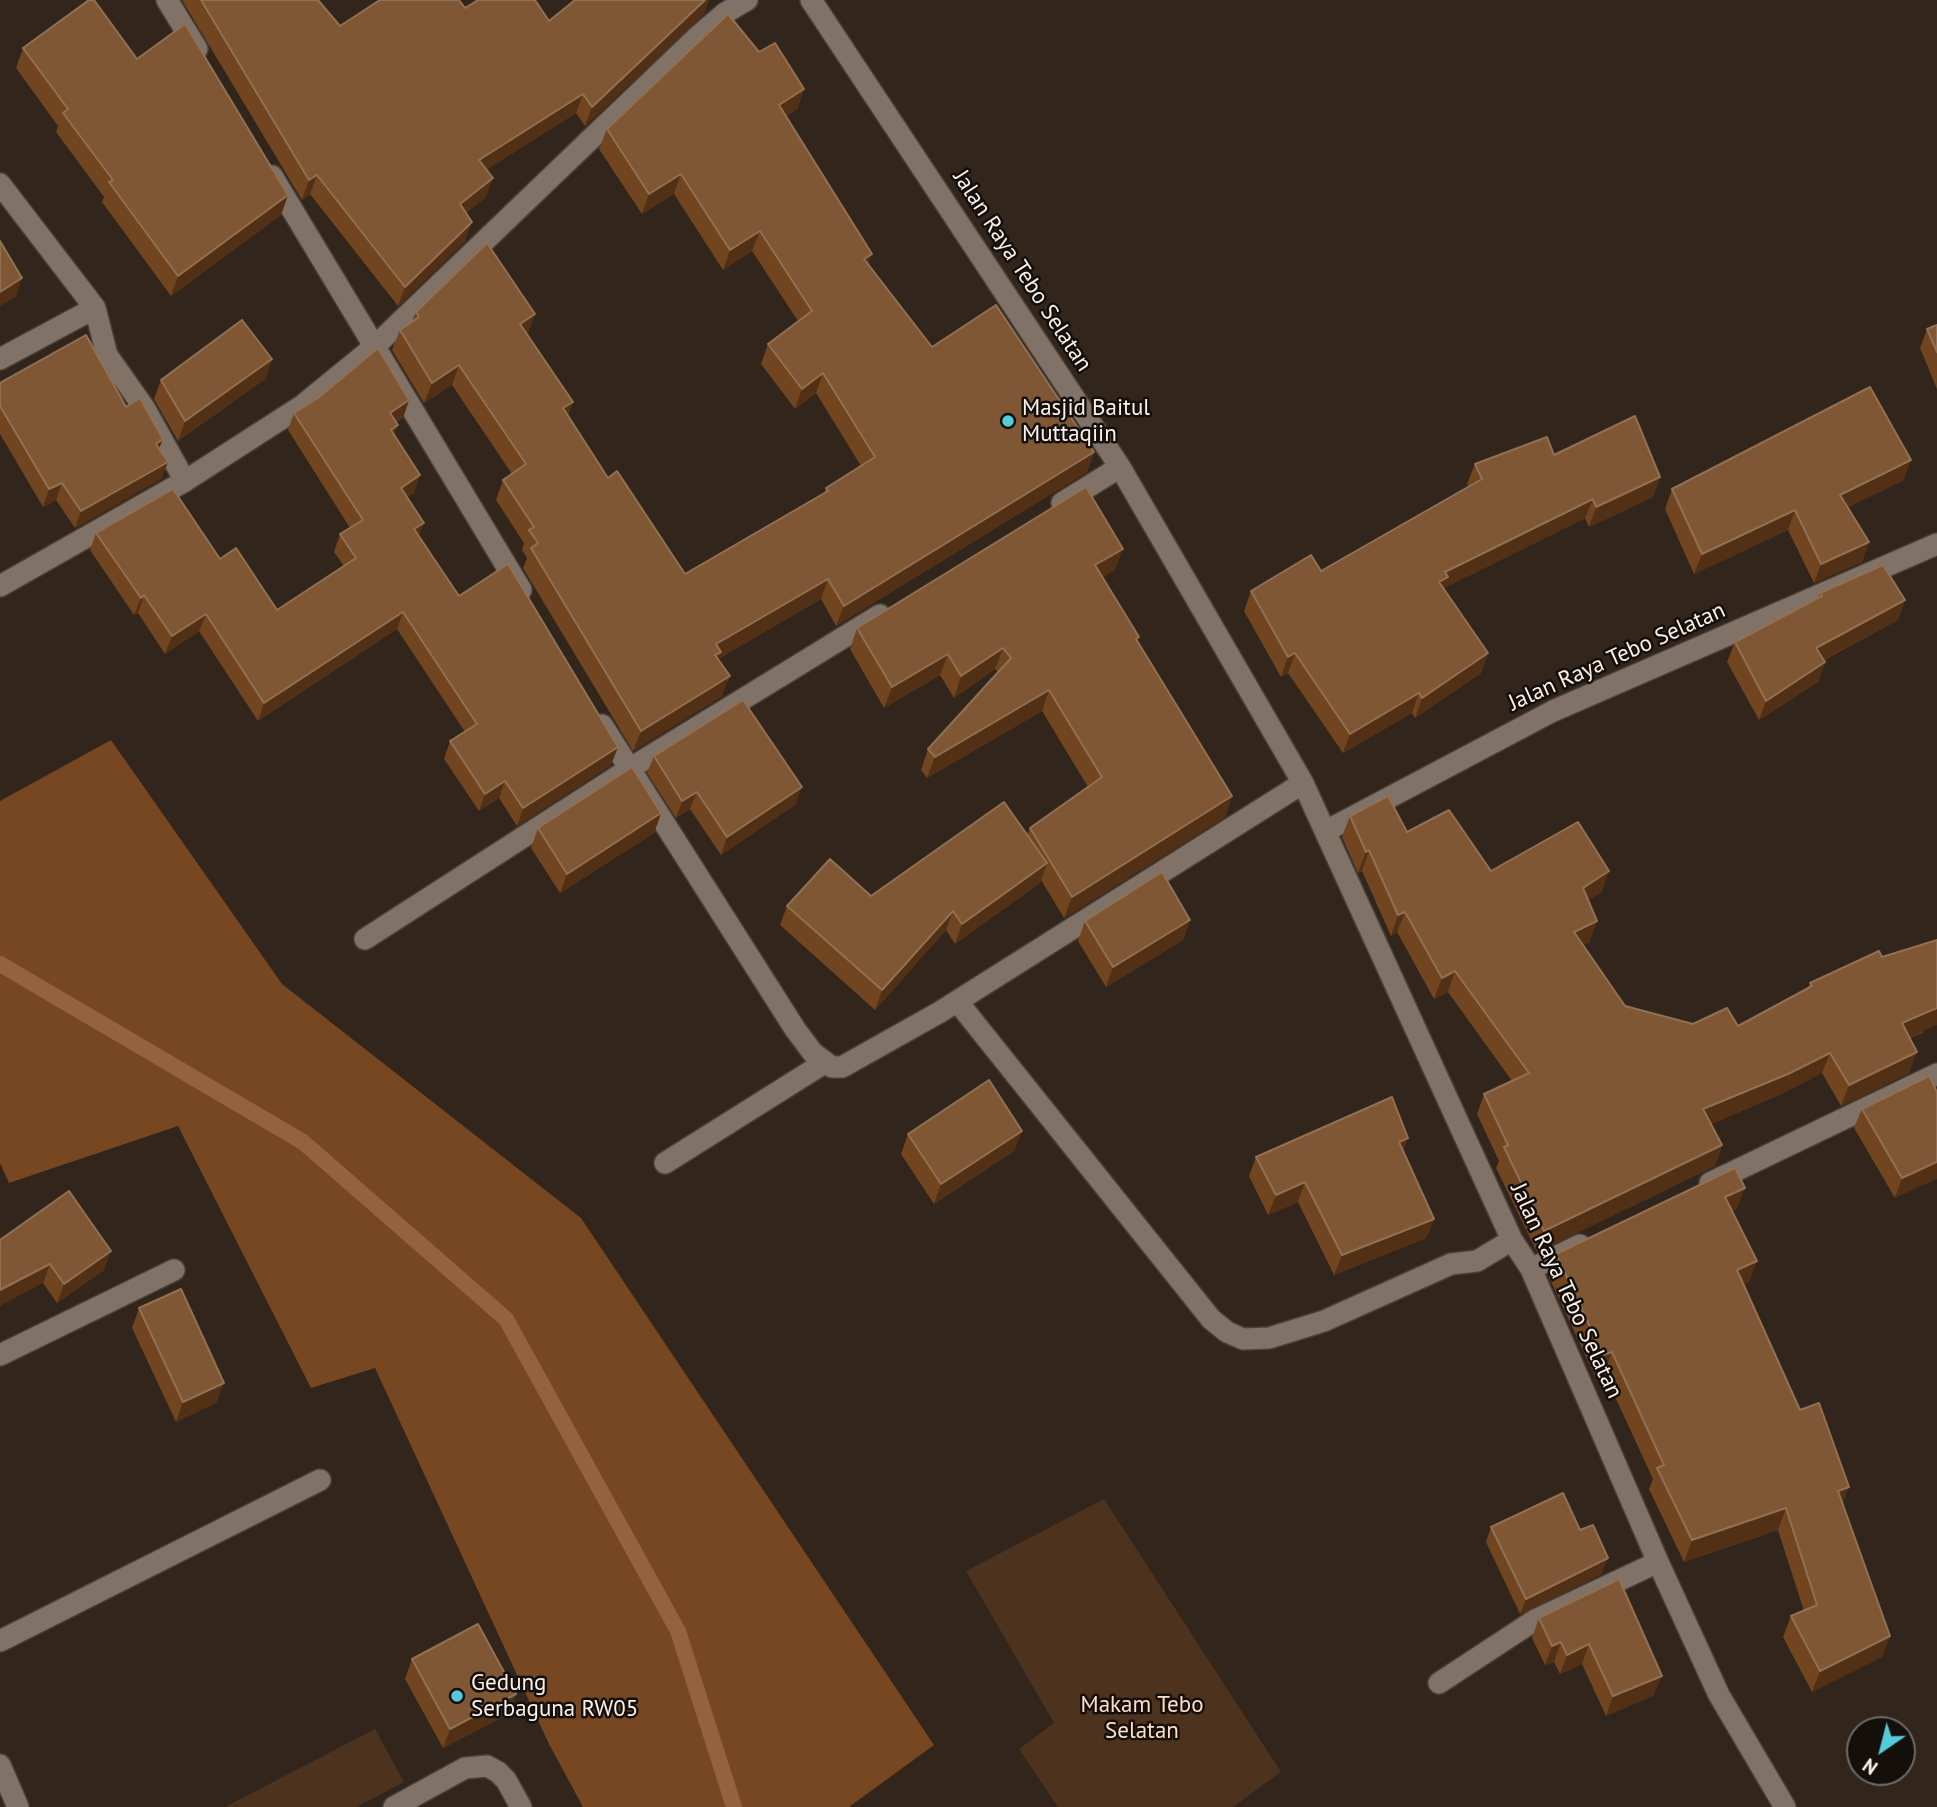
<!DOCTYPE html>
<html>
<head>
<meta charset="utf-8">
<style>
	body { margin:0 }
	#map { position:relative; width:1937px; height:1807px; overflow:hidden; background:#31251c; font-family:"PT Sans",sans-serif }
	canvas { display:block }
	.north { position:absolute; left:1846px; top:1716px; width:70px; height:70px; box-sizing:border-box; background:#150f0b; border:2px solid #716965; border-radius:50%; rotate:215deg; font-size:19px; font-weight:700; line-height:28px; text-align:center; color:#faf1eb }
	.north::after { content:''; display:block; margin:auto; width:24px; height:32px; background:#53cbdb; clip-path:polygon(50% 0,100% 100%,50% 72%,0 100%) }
</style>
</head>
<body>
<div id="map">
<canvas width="1937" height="1807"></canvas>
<div class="north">N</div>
</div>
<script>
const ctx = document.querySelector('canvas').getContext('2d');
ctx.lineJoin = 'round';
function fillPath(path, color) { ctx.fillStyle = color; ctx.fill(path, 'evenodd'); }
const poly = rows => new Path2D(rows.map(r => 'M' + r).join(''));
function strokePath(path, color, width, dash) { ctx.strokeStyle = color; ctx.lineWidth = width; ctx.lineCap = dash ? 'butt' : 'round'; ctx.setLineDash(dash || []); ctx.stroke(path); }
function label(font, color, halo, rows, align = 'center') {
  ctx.font = font + ' "PT Sans",sans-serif'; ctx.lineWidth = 5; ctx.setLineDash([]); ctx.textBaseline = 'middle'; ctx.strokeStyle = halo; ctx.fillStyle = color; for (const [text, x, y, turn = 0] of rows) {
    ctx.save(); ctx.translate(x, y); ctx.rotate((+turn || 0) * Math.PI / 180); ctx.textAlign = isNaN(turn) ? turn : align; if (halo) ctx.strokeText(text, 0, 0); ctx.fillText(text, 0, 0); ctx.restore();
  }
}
fillPath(poly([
	[1104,1499,1281,1772,1233,1807,1058,1807,1019,1749,1054,1723,966,1571],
	[375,1729,404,1782,357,1807,225,1807]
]), '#4d331e');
fillPath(poly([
	[111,740,282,984,581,1218,934,1745,849,1807,583,1807,549,1744,375,1368,311,1388,178,1126,9,1183,0,1163,0,801]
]), '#764721');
strokePath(poly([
	[0,964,303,1142,506,1319,678,1631,734,1807]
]), '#94633d', 16);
const minor = poly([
	[167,0,197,49],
	[811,0,1120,467,1303,783,1512,1240,1531,1269,1658,1562,1719,1695,1785,1807],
	[272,176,521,590],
	[0,184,95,308,0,359],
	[95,308,107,355,145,409,185,481],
	[1062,503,1120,467],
	[0,586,185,481,303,405,374,347,696,38,725,13,747,0],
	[602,725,795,1029,813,1053,832,1067,842,1067,940,1012,1303,783],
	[1326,831,1553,711,1937,544],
	[365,939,629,769,880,615],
	[957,1001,1211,1319,1227,1332,1243,1339,1269,1338,1324,1321,1451,1264,1477,1261,1512,1240],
	[665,1163,824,1063],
	[1710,1183,1937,1074],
	[1531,1269,1580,1245],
	[0,1355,174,1270],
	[0,1641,320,1480],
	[1439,1683,1535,1620,1658,1562],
	[0,1765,18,1807],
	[394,1807,465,1768,487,1766,498,1772,506,1780,521,1807]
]);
strokePath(minor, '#4a4038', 24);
strokePath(minor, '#807267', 21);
fillPath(poly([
	[182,0,318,0,340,26,465,8,549,21,575,0,709,0,704,14,585,126,576,113,486,170,486,197,466,213,465,241,398,306,310,194,302,200],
	[23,48,137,59,288,195,281,215,171,296,102,202,104,197,56,132,58,126,16,68],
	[759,52,804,89,797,109,786,116,868,265,932,347,1094,452,1087,472,836,626,821,599,718,659,722,696,633,751,523,568,527,558,522,550,524,543,496,500,503,480,512,474,452,385,424,403,392,350,400,330,412,321,416,312,535,314,527,335,573,402,568,416,608,478,685,574,824,493,826,488,861,466,816,393,795,409,761,364,768,344,798,321,752,251,723,270,674,194,642,214,599,149,607,129],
	[1937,325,1937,389,1920,348,1927,329],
	[272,359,265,379,178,441,154,399,161,380],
	[0,383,126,407,159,449,168,462,161,479,75,528,56,500,43,507,0,434],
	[409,400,403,418,396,422,394,435,414,493,407,497,419,536,459,596,611,765,517,826,499,798,479,811,444,759,450,741,465,732,397,629,258,721,199,631,165,654,138,613,134,615,90,550,96,533,220,559,277,610,344,566,334,552,340,534,350,528,288,430,294,413],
	[1554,455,1660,477,1653,497,1589,527,1585,518,1444,588,1488,653,1481,673,1415,718,1412,713,1343,753,1288,673,1281,677,1244,611,1251,591,1321,571,1469,487,1467,484,1475,464],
	[1904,480,1848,507,1869,542,1862,562,1814,583,1788,530,1694,574,1665,509,1672,489],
	[1115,570,1103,577,1137,641,1232,796,1225,817,1064,918,1041,880,1040,883,955,944,946,930,875,1010,780,925,787,906,871,896,1027,835,1030,828,1088,787,1042,711,927,778,921,770,928,749,998,672,995,669,954,698,940,675,884,708,850,649,857,628],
	[1820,593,1905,600,1898,620,1824,660,1825,662,1818,682,1759,720,1727,662,1735,642,1818,598],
	[654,756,796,804,721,855,690,809,676,818,647,773],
	[661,813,654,833,560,893,531,848,538,828],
	[1350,816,1407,832,1491,871,1602,892,1588,900,1590,942,1583,945,1625,1006,1693,1024,1738,1026,1808,988,1810,983,1924,1032,1910,1038,1909,1073,1841,1106,1822,1073,1781,1094,1711,1124,1722,1145,1715,1166,1537,1252,1496,1168,1499,1161,1477,1114,1484,1094,1512,1081,1448,992,1434,999,1397,932,1391,936,1362,871,1358,873,1342,837],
	[1190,920,1183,940,1106,987,1078,941,1085,921],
	[1937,1092,1895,1198,1854,1128,1862,1109],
	[1022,1131,1014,1151,934,1204,901,1154,908,1134],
	[1408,1138,1403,1151,1434,1219,1426,1238,1334,1275,1298,1202,1268,1215,1249,1176,1256,1157],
	[69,1191,104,1270,57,1303,43,1283],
	[1737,1209,1732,1211,1757,1261,1749,1282,1744,1284,1843,1504,1890,1636,1882,1657,1812,1692,1783,1637,1791,1616,1804,1611,1778,1530,1684,1562,1649,1489,1653,1479,1604,1373,1595,1376,1548,1275,1556,1254],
	[139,1308,217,1402,176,1422,132,1328],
	[1491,1527,1602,1574,1520,1614,1486,1542],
	[1619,1579,1654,1695,1606,1716,1582,1664,1560,1674,1554,1662,1545,1665,1532,1638,1539,1618],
	[412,1659,509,1714,443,1748,405,1679]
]), '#70451f');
fillPath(poly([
	[705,0,709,0,704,14,585,126,592,107],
	[804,89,797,109,771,125,779,105],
	[583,94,576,113,472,179,479,160],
	[681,174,674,194,642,214,649,194],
	[317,175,310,194,302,200,309,180],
	[493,178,486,197,453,223,460,204],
	[288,195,281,215,171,296,178,276],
	[472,222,465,241,398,306,405,287],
	[760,231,752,251,723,270,730,250],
	[872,254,865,274,864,259],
	[22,278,16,297,0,306,0,292],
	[535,314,528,334,513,344,520,324],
	[272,359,265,379,178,441,185,421],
	[459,365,452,385,424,403,432,383],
	[823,373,816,393,795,409,802,389],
	[409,400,403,418,383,430,390,413],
	[573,402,565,422,563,408],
	[398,425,391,443,391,430],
	[163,439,156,456,156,444],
	[1094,452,1087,472,836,626,844,606],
	[1911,460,1904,480,1833,514,1840,495],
	[168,462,161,479,75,528,81,511],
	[420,475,414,493,394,506,401,488],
	[1660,477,1653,497,1589,527,1596,507],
	[62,483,56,500,43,507,49,489],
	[1593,499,1585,518,1444,588,1441,596,1439,582,1445,572],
	[1795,510,1788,530,1694,574,1702,554],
	[424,523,417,540,414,529],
	[1869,542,1862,562,1814,583,1821,564],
	[1123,549,1115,570,1088,586,1095,565],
	[828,579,821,599,713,662,716,644],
	[144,595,138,613,134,615,141,598],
	[1905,600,1898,620,1809,667,1816,648],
	[403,612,397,629,258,721,264,703],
	[206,614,199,631,165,654,172,636],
	[1003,648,995,669,954,698,961,676],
	[1295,653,1288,673,1281,677,1288,657],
	[1488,653,1481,673,1415,718,1422,698],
	[948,654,940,675,884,708,892,687],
	[1825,662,1818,682,1759,720,1766,701],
	[730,676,722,696,633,751,641,731],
	[1049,690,1042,711,927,778,935,757],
	[1419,693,1412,713,1343,753,1350,734],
	[618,747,611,765,517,826,523,808],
	[505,781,499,798,479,811,485,794],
	[802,787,796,804,721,855,727,837],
	[697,792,690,809,676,818,682,801],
	[1232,796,1225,817,1064,918,1072,897],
	[661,813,654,833,560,893,567,874],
	[1369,850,1362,871,1358,873,1366,852],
	[1047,863,1040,883,955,944,962,924],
	[1609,871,1602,892,1575,908,1583,888],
	[953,911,946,930,875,1010,882,990],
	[1405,912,1397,932,1391,936,1398,915],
	[1190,920,1183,940,1106,987,1113,967],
	[1597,921,1590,942,1567,952,1574,932],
	[1455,971,1448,992,1434,999,1442,978],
	[1937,1008,1937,1025,1895,1044,1902,1023],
	[1917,1052,1909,1073,1841,1106,1849,1085],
	[1830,1053,1822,1073,1781,1094,1696,1130,1703,1109],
	[1022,1131,1014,1151,934,1204,941,1184],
	[1408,1138,1400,1158,1399,1142],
	[1722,1145,1715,1166,1537,1252,1544,1231],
	[1937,1162,1937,1179,1895,1198,1902,1178],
	[1305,1182,1298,1202,1268,1215,1276,1195],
	[1745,1188,1737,1209,1718,1218,1725,1197],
	[1434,1219,1426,1238,1334,1275,1342,1255],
	[111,1251,104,1270,57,1303,64,1284],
	[1757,1261,1749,1282,1729,1291,1737,1270],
	[50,1264,43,1283,0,1306,0,1290],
	[1612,1352,1604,1373,1595,1376,1603,1355],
	[224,1383,217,1402,176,1422,183,1402],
	[1849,1487,1841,1508,1838,1491],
	[1786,1508,1778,1530,1684,1562,1692,1540],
	[1608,1558,1602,1574,1520,1614,1526,1599],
	[1890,1636,1882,1657,1812,1692,1820,1671],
	[1561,1642,1554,1662,1545,1665,1552,1646],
	[1589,1644,1582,1664,1560,1674,1567,1655],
	[1662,1676,1654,1695,1606,1716,1613,1696],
	[516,1694,509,1714,443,1748,450,1729]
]), '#513015');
const building = poly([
	[89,0,94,0,137,59,185,24,288,195,178,276,109,182,113,180,63,113,68,109,23,48,89,0],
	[201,0,318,0,340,26,380,0,459,0,465,8,478,0,535,0,549,21,575,0,705,0,592,107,583,94,479,160,493,178,460,204,472,222,405,287,317,175,309,180,201,0],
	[728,14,759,52,775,43,804,89,779,105,872,254,864,259,932,347,996,305,1094,452,844,606,828,579,716,644,721,652,715,655,730,676,641,731,531,548,538,543,529,530,534,527,503,480,526,464,459,365,432,383,400,330,419,317,416,312,487,243,535,314,520,324,573,402,563,408,608,478,617,471,685,574,828,491,826,488,875,457,823,373,802,389,768,344,812,311,760,231,730,250,681,174,649,194,607,129,728,14],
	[0,241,22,278,0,292,0,241],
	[242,320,272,359,185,421,161,380,242,320],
	[1937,325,1937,352,1927,329,1937,325],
	[86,335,126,407,140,398,163,439,156,444,168,462,81,511,62,483,49,489,0,406,0,383,86,335],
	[378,348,409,400,390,413,398,425,391,430,420,475,401,488,424,523,414,529,459,596,508,564,618,747,523,808,505,781,485,794,450,741,477,724,403,612,264,703,206,614,172,636,144,595,141,598,96,533,173,489,220,559,236,548,277,610,356,558,340,534,363,520,294,413,318,398,378,348],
	[1870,387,1911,460,1840,495,1869,542,1821,564,1795,510,1702,554,1672,489,1870,387],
	[1635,416,1660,477,1596,507,1593,499,1445,572,1448,577,1439,582,1488,653,1422,698,1419,693,1350,734,1295,653,1288,657,1251,591,1311,555,1321,571,1482,479,1475,464,1547,437,1554,455,1635,416],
	[1086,487,1123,549,1095,565,1139,637,1136,639,1232,796,1072,897,1030,828,1102,777,1049,690,935,757,928,749,1011,658,1003,648,961,676,948,654,892,687,857,628,1086,487],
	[1883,565,1905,600,1816,648,1825,662,1766,701,1735,642,1822,596,1820,593,1883,565],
	[743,700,802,787,727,837,697,792,682,801,654,756,743,700],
	[632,767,661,813,567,874,538,828,632,767],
	[1388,796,1407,832,1449,810,1491,871,1578,822,1609,871,1583,888,1597,921,1574,932,1625,1006,1693,1024,1727,1008,1738,1026,1812,986,1810,983,1879,951,1882,957,1937,940,1937,1008,1902,1023,1917,1052,1849,1085,1830,1053,1788,1074,1703,1109,1722,1145,1544,1231,1504,1147,1508,1145,1484,1094,1529,1073,1455,971,1442,978,1405,912,1398,915,1369,850,1366,852,1350,816,1388,796],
	[1004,802,1047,863,962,924,953,911,882,990,787,906,830,859,871,896,1004,802],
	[1162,872,1190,920,1113,967,1085,921,1162,872],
	[1929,1076,1937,1092,1937,1162,1902,1178,1862,1109,1929,1076],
	[989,1080,1022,1131,941,1184,908,1134,989,1080],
	[1392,1097,1408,1138,1399,1142,1434,1219,1342,1255,1305,1182,1276,1195,1256,1157,1392,1097],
	[1735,1168,1745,1188,1725,1197,1757,1261,1737,1270,1800,1410,1819,1403,1849,1487,1838,1491,1890,1636,1820,1671,1791,1616,1817,1605,1786,1508,1692,1540,1657,1468,1664,1465,1612,1352,1603,1355,1556,1254,1735,1168],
	[69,1191,111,1251,64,1284,50,1264,0,1290,0,1240,69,1191],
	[181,1289,224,1383,183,1402,139,1308,181,1289],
	[1563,1493,1580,1530,1593,1525,1608,1558,1526,1599,1491,1527,1563,1493],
	[1619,1579,1662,1676,1613,1696,1589,1644,1567,1655,1561,1642,1552,1646,1539,1618,1619,1579],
	[478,1624,516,1694,450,1729,412,1659,478,1624]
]);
fillPath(building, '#7f5735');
strokePath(building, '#927052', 2);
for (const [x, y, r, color] of [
	[1008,421,7,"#53cbdb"],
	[457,1696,7,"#53cbdb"]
]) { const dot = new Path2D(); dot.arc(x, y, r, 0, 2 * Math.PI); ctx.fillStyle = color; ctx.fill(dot); strokePath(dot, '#150f0b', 2.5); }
label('23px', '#faf1eb', '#150f0b', [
	["Jalan Raya Tebo Selatan",1022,271,57],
	["Jalan Raya Tebo Selatan",1617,657,-24],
	["Jalan Raya Tebo Selatan",1566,1291,65]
]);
label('23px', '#faf1eb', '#150f0b', [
	["Masjid Baitul",1022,408],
	["Muttaqiin",1022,434],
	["Gedung",471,1683],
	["Serbaguna RW05",471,1709]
], 'left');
label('23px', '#fcdec7', '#150f0b', [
	["Makam Tebo",1142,1705],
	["Selatan",1142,1731]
]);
</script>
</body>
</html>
